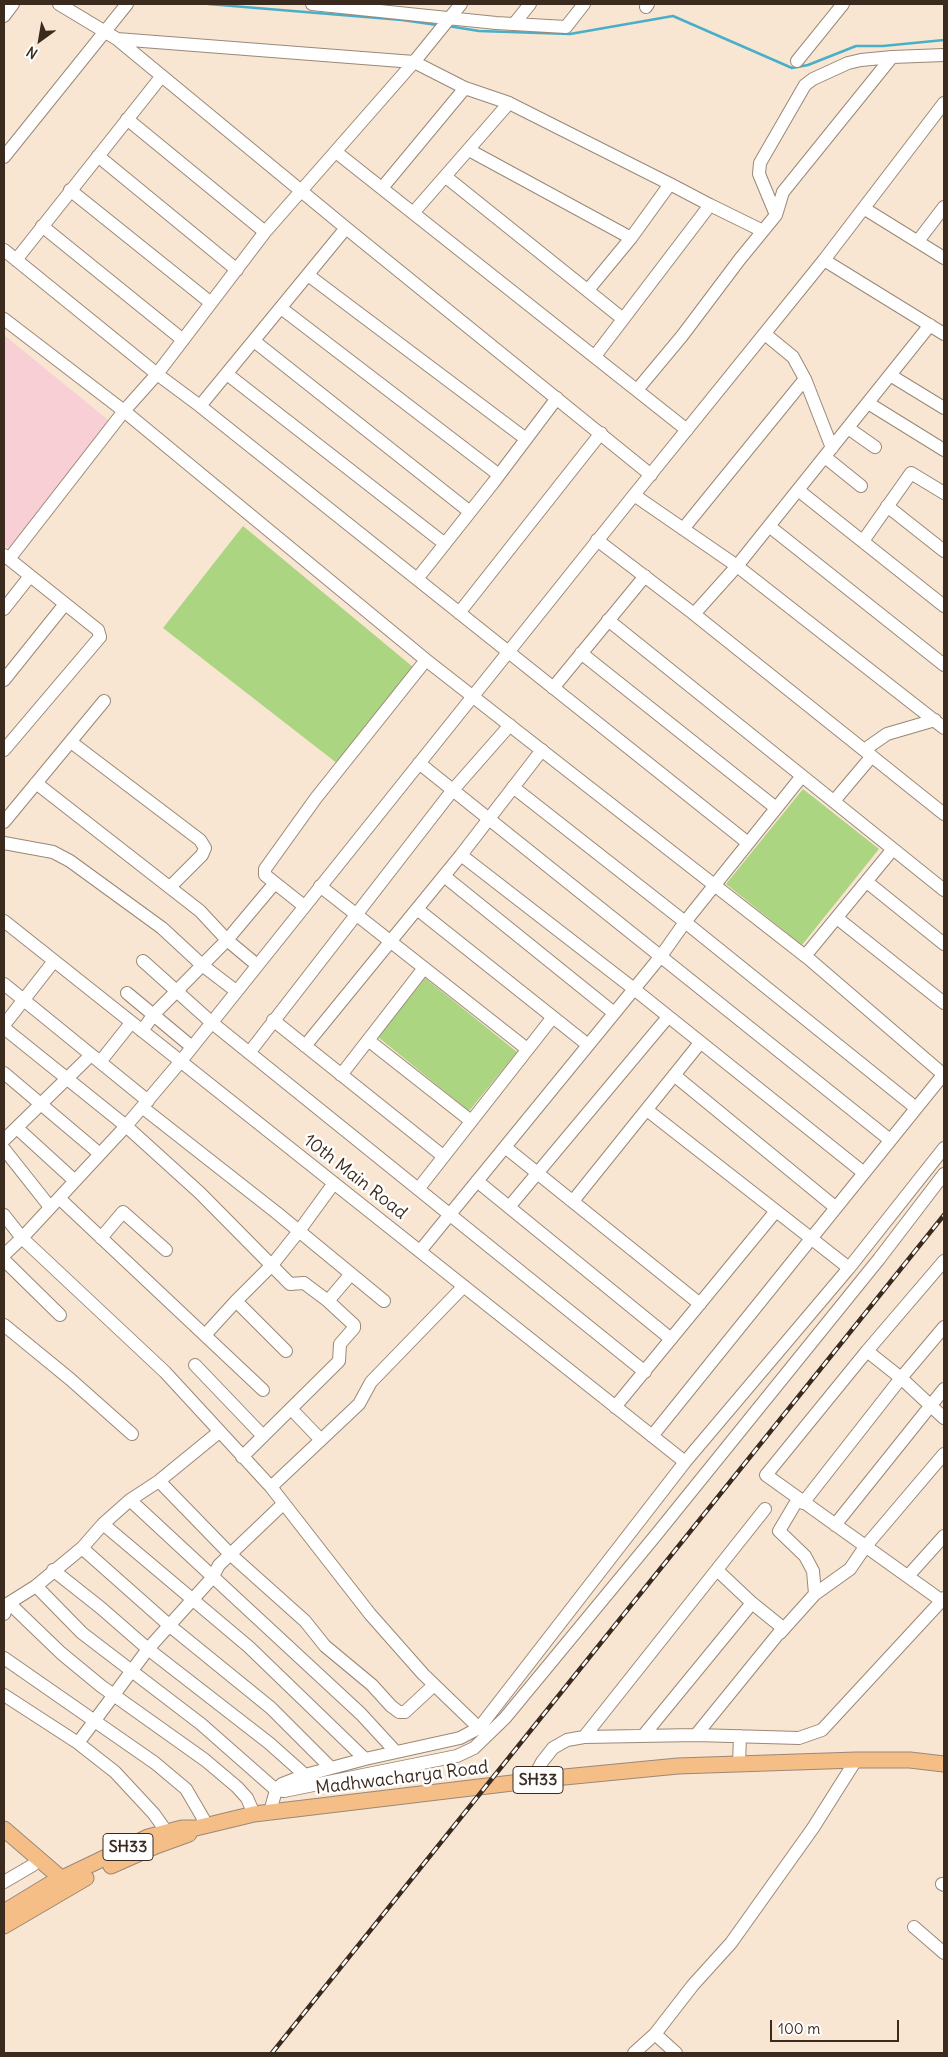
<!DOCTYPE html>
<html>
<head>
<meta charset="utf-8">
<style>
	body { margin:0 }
	#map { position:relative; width:948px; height:2057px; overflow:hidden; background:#f8e6d2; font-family:Delius,sans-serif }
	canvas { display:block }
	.frame { position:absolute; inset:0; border:5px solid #3b2a1e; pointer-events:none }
	.north { position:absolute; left:15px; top:15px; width:50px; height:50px; -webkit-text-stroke:4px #fff; paint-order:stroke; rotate:212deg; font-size:14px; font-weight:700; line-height:20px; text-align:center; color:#3b2a1e }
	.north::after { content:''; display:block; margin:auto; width:18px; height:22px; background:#3b2a1e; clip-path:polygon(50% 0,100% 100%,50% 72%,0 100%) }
	.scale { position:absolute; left:770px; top:2020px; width:129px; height:22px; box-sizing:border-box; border:2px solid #3b2a1e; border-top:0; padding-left:6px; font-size:15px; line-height:18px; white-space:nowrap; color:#3b2a1e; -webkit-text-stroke:4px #fff; paint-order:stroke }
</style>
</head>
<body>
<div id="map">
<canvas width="948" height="2057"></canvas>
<div class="frame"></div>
<div class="north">N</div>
<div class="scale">100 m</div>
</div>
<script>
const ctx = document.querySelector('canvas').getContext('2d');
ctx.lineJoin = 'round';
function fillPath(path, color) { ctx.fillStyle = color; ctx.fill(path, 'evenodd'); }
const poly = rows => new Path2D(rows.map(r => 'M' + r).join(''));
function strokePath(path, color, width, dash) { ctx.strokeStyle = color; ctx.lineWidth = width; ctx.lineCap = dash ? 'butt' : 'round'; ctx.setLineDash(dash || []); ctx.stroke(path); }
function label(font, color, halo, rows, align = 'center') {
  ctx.font = font + ' Delius,sans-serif'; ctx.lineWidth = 5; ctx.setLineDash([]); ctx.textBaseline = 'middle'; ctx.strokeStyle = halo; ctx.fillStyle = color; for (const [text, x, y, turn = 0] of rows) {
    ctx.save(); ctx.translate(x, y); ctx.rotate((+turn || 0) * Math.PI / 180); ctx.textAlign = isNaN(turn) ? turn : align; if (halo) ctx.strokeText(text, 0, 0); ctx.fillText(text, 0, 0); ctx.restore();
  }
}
fillPath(poly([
	[4,335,113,424,11,550,4,544]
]), '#f7cfd4');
fillPath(poly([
	[243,526,413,667,338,764,163,628],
	[803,789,879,849,802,945,726,884],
	[425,978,517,1052,469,1111,378,1037]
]), '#abd581');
strokePath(poly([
	[208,4,402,20,437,25],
	[448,26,479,31,570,34,673,16,792,68,808,65,856,46,883,46,944,40]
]), '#49afc8', 2.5);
const minor = poly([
	[59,4,117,39,346,228,651,475],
	[312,4,496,23,566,27,584,4],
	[646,7,648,4],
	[4,16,13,4],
	[514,24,530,4],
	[117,39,414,62,465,88,509,103,670,184],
	[797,61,843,4],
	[127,119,265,232],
	[469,150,631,238],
	[336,152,687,430],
	[98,156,237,270],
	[4,157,127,4],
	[446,177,623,319],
	[382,188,465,88],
	[70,190,211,303],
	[865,209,944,258],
	[413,213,509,103],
	[776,215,759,174,760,163,805,85,813,79,848,63,861,60,892,57],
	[42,226,183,340],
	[918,241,944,207],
	[4,250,157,374,200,406,748,843],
	[16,260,161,77],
	[824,260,944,334],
	[308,275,526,439],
	[588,290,631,238,670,184,710,205],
	[281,308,499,475],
	[4,319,124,411,426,660,809,959,944,1075],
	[765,334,793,357,805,379,832,448],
	[254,341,470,512],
	[595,356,710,205,763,231],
	[227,374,445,544],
	[890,375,944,408],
	[637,390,682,336,740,259,776,215,783,192,892,57,944,55],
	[868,403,944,450],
	[200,406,346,228],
	[848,428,875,447],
	[825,457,861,486],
	[798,490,944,606],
	[634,495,737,566,944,728],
	[887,506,944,551],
	[769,526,944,665],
	[683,529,805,379],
	[597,540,694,614,944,814],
	[863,541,911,473,944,493],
	[4,555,98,630,100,637,4,750],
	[9,559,124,411,157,374,265,232,414,62,461,4],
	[417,579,493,483,557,398],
	[4,609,30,576],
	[459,613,601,433],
	[694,614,737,566,930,325],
	[608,620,944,890],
	[581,653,776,808],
	[4,680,65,604],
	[553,688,645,576],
	[71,742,200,840,205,848,202,855,170,887],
	[864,750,887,734,935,720],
	[419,763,890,1140],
	[36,783,200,911,227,940,257,965],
	[513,787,685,922,916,1108],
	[834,801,872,756],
	[4,822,104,701],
	[4,843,53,852,70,861,162,928,202,965,236,991],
	[461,855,634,989,864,1173],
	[444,876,614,1013],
	[867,882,944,944],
	[320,886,527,1049],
	[304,906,265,875,265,869,316,798,426,660],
	[417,909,588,1045],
	[837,918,944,1003],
	[4,921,685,1462],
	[805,956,893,849],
	[143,961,211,1022,645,1372],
	[4,984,148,1101],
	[127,993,192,1047],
	[273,1020,443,1156],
	[4,1025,54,961],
	[4,1028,126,1126,200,1193,290,1284,304,1283,328,1301,354,1325,354,1328,340,1344,339,1361,242,1457],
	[142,1031,154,1014,227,940,274,884],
	[368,1040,471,1121],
	[305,1046,461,855,542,750],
	[249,1053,452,791,510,725],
	[100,1062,131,1023],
	[4,1073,100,1154],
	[341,1075,424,968],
	[674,1075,835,1207],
	[142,1107,277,1213,384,1301],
	[647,1110,849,1268],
	[17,1128,75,1181],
	[4,1140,91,1055],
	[505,1147,700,1304],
	[4,1149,50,1207],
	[477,1181,671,1339],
	[419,1188,553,1017],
	[59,1198,263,1390],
	[573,1201,700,1043],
	[509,1207,668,1017],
	[4,1215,22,1238,165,1372,271,1487,370,1614,423,1674,479,1728],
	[101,1238,123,1212,166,1250],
	[420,1251,661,956,685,922,802,776],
	[4,1255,22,1238,126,1126,181,1061,634,495,824,260,944,103],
	[4,1260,60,1315],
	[328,1301,351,1274],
	[4,1325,70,1379,132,1434],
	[205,1335,236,1301],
	[286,1351,236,1301,272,1265,299,1231,334,1183],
	[867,1351,901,1378,944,1418],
	[195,1365,263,1436],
	[615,1407,776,1211],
	[296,1414,321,1440],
	[652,1436,943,1075],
	[159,1481,219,1432],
	[271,1487,359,1404,371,1382,464,1286],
	[798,1499,779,1531,805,1556,813,1571,815,1594],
	[130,1500,361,1714,396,1752],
	[803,1503,901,1378,944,1327],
	[103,1524,249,1647,365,1759],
	[835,1525,944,1389],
	[82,1548,170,1626,271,1708,331,1768],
	[53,1570,101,1608,148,1649,269,1743,305,1775],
	[908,1576,944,1536],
	[36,1586,82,1633,201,1724,276,1790,284,1791,457,1756,474,1748,505,1718,656,1535,879,1259,944,1174],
	[942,1601,766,1475,867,1351,944,1261],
	[9,1603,61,1653,101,1686,205,1760,237,1787,247,1798,254,1814],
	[4,1614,9,1603,36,1586,82,1548,103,1524,130,1500,159,1481,230,1554,305,1621,325,1646,372,1685,391,1706,399,1712,405,1712,434,1685],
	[780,1633,815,1594,850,1569,865,1547,944,1454],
	[4,1658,155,1763,186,1789,207,1825],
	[4,1695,78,1743,115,1772,154,1814,166,1831],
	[696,1735,783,1628,752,1603,717,1570],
	[643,1736,752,1603],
	[584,1737,765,1509],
	[78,1743,148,1649,212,1578,219,1565,283,1504],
	[739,1764,740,1736],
	[532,1781,542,1762,553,1748,567,1740,584,1737,696,1735,799,1738,822,1730,944,1598],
	[270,1812,276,1790,282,1784,305,1775,365,1759,460,1738,479,1728,685,1462,849,1268,944,1148],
	[4,1882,33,1865],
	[942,1884,944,1885],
	[914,1927,944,1953],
	[655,2034,676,2053],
	[634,2053,655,2034,693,1985,731,1943,813,1828,856,1760]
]);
const major = poly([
	[4,1829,69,1885],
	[111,1866,156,1846,189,1834],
	[4,1912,50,1884,148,1837,182,1828,196,1828,254,1814,554,1778,678,1766,856,1760,910,1760,944,1764],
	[4,1926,86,1878]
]);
strokePath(minor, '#9a8878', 14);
strokePath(major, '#9a8878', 17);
strokePath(minor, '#fff', 12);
strokePath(major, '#f6be87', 15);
const rail = poly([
	[272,2053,944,1215]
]);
strokePath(rail, '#3b2a1e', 4.5);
strokePath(rail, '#fff', 2.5, [8]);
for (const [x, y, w] of [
	[538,1780,50],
	[128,1847,50]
]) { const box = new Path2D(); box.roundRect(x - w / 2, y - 13.5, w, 27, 4); ctx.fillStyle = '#fff'; ctx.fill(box); strokePath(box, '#3b2a1e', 1); }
label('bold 16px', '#3b2a1e', null, [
	["SH33",538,1780],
	["SH33",128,1847]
]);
label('18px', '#3b2a1e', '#fff', [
	["10th Main Road",355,1177,38],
	["Madhwacharya Road",402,1778,-7]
]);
</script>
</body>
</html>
